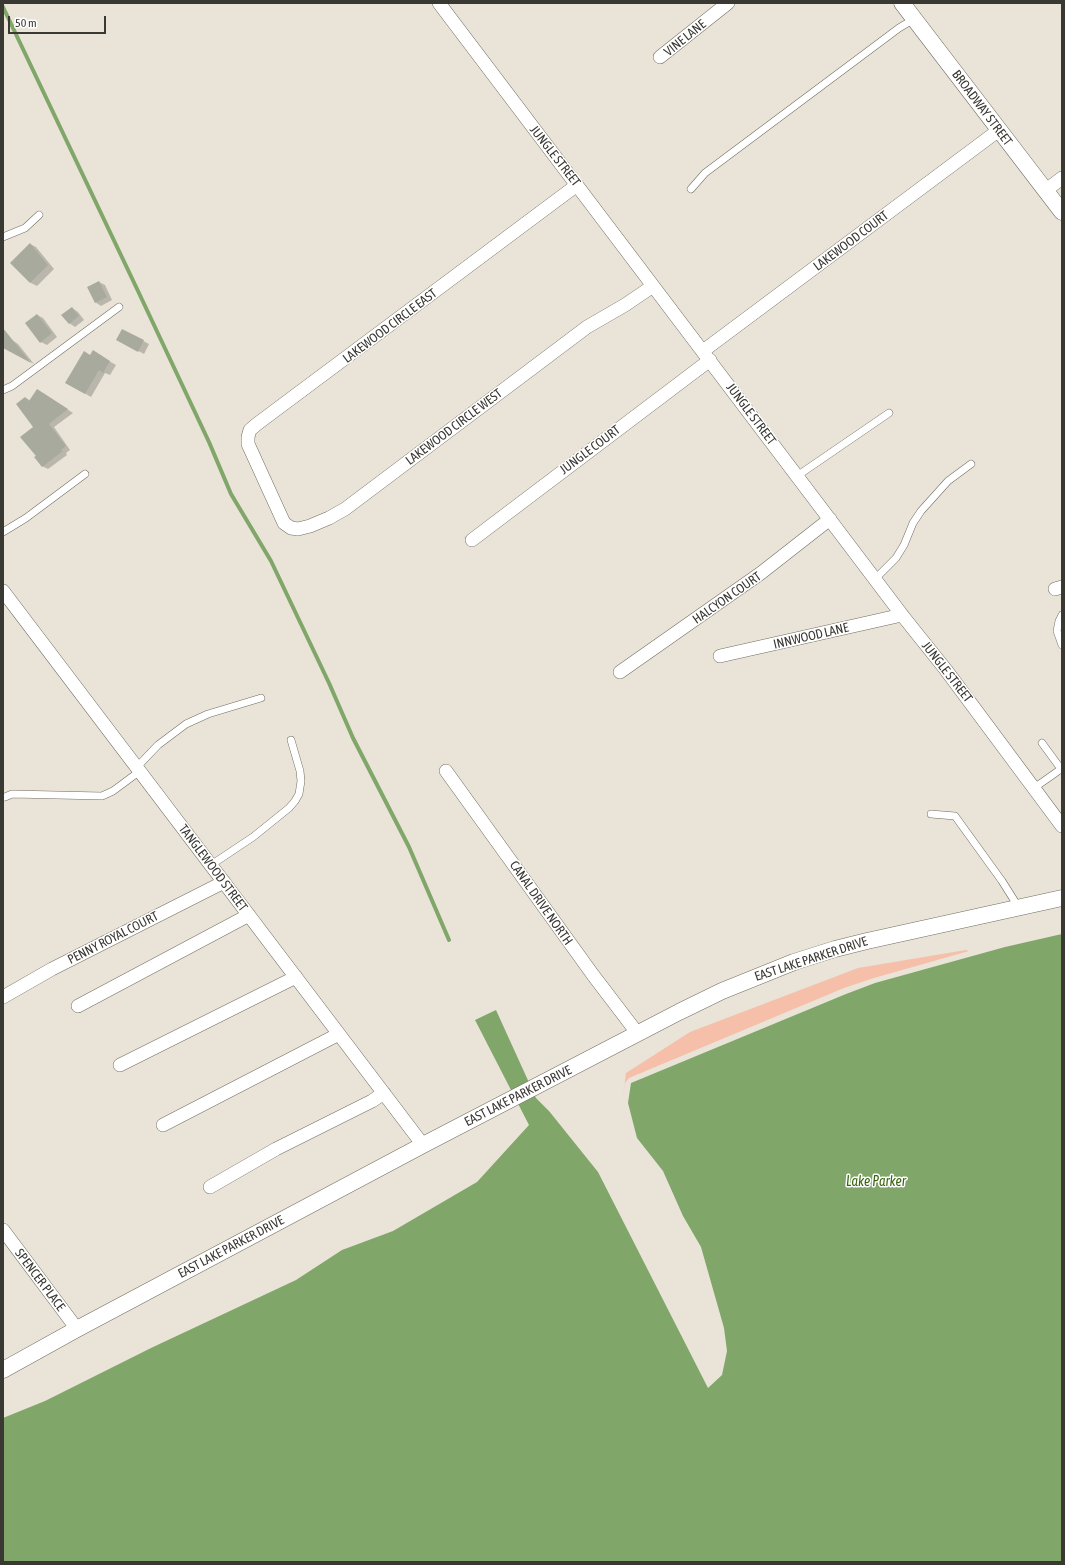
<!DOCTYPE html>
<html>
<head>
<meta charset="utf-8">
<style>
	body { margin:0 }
	#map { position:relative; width:1065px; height:1565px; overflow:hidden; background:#e9e4d7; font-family:"Asap Condensed",sans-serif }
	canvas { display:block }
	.frame { position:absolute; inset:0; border:4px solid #3a3833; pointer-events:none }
	.scale { position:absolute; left:8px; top:16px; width:98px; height:18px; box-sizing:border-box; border:2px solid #3a3833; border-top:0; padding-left:5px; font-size:12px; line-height:14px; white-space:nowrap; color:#3a3833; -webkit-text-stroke:3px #fff; paint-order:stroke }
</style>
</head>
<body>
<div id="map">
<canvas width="1065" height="1565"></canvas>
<div class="frame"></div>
<div class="scale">50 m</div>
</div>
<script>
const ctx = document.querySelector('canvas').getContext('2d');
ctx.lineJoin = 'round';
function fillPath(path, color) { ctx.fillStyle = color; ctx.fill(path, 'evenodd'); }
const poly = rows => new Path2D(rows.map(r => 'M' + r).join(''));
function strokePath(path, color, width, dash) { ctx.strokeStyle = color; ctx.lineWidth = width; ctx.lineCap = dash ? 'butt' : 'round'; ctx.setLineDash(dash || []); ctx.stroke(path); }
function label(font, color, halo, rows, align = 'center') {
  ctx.font = font + ' "Asap Condensed",sans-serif'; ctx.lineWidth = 3; ctx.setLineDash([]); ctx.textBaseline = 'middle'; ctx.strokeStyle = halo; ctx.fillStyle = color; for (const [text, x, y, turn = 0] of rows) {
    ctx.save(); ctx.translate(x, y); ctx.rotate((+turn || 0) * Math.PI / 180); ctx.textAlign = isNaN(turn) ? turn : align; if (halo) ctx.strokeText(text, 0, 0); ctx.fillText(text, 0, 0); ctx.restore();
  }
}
fillPath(poly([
	[966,950,969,951,874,978,844,988,629,1078,625,1083,623,1097,626,1073,690,1032,858,968]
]), '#f6bfaa');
fillPath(poly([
	[1062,934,1062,1562,3,1562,3,1418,45,1401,151,1348,296,1280,342,1250,393,1231,477,1182,529,1125,475,1020,496,1010,536,1098,549,1111,598,1172,708,1388,722,1375,727,1351,724,1328,701,1247,683,1216,663,1171,637,1138,628,1103,631,1083,846,994,875,983,1005,947]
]), '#80a66a');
fillPath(poly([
	[30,244,36,247,54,269,37,286,31,283,11,263],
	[99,282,105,285,112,300,101,306,95,302],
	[72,308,78,312,84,320,75,327,69,323],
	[37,315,43,318,57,337,47,345,41,342],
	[122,330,149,344,144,354,123,343],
	[12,340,18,344,34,364,3,347],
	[93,352,116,365,110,375,105,373,91,397,67,383],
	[43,393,73,413,54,427,70,450,66,453,67,455,48,469,42,466,37,456,35,427,26,398,31,401]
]), '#0003');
strokePath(poly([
	[3,7,138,291,209,442,231,494,271,561,329,683,353,738,409,847,449,940]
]), '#80a66a', 4);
fillPath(poly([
	[30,243,48,265,30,283,10,263],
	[99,281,107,297,95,303,87,287],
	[72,307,79,316,69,324,61,315],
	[37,314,52,333,40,343,25,323],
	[3,328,31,363,3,348],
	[122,329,144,340,138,352,116,340],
	[93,350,110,361,103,373,99,370,85,394,65,383,84,351,90,355],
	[37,389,68,409,49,424,66,446,61,450,63,451,42,467,34,457,36,456,20,437,33,427,16,404,25,397,29,401]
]), '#a8aa9d');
const service = poly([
	[691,189,705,173,899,28,914,19],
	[3,237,25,228,39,215],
	[3,390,12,386,119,307],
	[797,476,889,413],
	[3,532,26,518,85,474],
	[875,579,896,558,904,545,913,523,921,511,948,481,971,464],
	[1062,615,1059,621,1057,631,1062,645],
	[137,767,158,745,186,724,208,714,261,698],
	[1034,788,1061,769,1042,743],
	[5,797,12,794,102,796,113,791,140,771],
	[931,814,955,816,1002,881,1019,908],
	[211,865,253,837,289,808,295,801,299,794,301,781,300,771,291,740]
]);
const minor = poly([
	[439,3,902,615,946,670,1062,826],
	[660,57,728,3],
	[577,185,257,424,250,430,248,437,248,444,284,523,291,528,298,529,310,526,329,518,345,509,587,327,625,305,653,286],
	[1045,191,1062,178],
	[703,351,999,130],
	[472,540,710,360],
	[1055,589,1062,587],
	[3,591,423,1145],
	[720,656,902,615],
	[620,672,761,573,830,519],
	[446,771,593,975,638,1034],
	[3,997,52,969,224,882],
	[78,1006,249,915],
	[120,1065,296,977],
	[163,1125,339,1034],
	[210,1187,276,1149,372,1101,384,1093],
	[3,1230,77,1329]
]);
const tertiary = poly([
	[902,3,1062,212],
	[3,1370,77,1329,423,1145,679,1012,722,991,794,962,835,949,867,941,1062,898]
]);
strokePath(service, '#726d62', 8);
strokePath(minor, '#726d62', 14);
strokePath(tertiary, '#726d62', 17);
strokePath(service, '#fff', 7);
strokePath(minor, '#fff', 13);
strokePath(tertiary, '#fff', 16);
label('13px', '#3a3833', '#fff', [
	["VINE LANE",685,38,-39],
	["BROADWAY STREET",982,108,53],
	["JUNGLE STREET",555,156,52],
	["LAKEWOOD COURT",851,241,-37],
	["LAKEWOOD CIRCLE EAST",390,326,-37],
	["JUNGLE STREET",751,414,53],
	["LAKEWOOD CIRCLE WEST",454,427,-37],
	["JUNGLE COURT",590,450,-37],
	["HALCYON COURT",727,598,-35],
	["INNWOOD LANE",811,636,-13],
	["JUNGLE STREET",947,672,52],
	["TANGLEWOOD STREET",213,868,53],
	["CANAL DRIVE NORTH",541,903,55],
	["PENNY ROYAL COURT",113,938,-27],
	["EAST LAKE PARKER DRIVE",811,959,-18],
	["EAST LAKE PARKER DRIVE",518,1096,-27],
	["EAST LAKE PARKER DRIVE",231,1247,-28],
	["SPENCER PLACE",40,1280,53]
]);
label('italic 14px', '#36650c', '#fff', [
	["Lake Parker",876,1182]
]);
</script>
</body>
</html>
